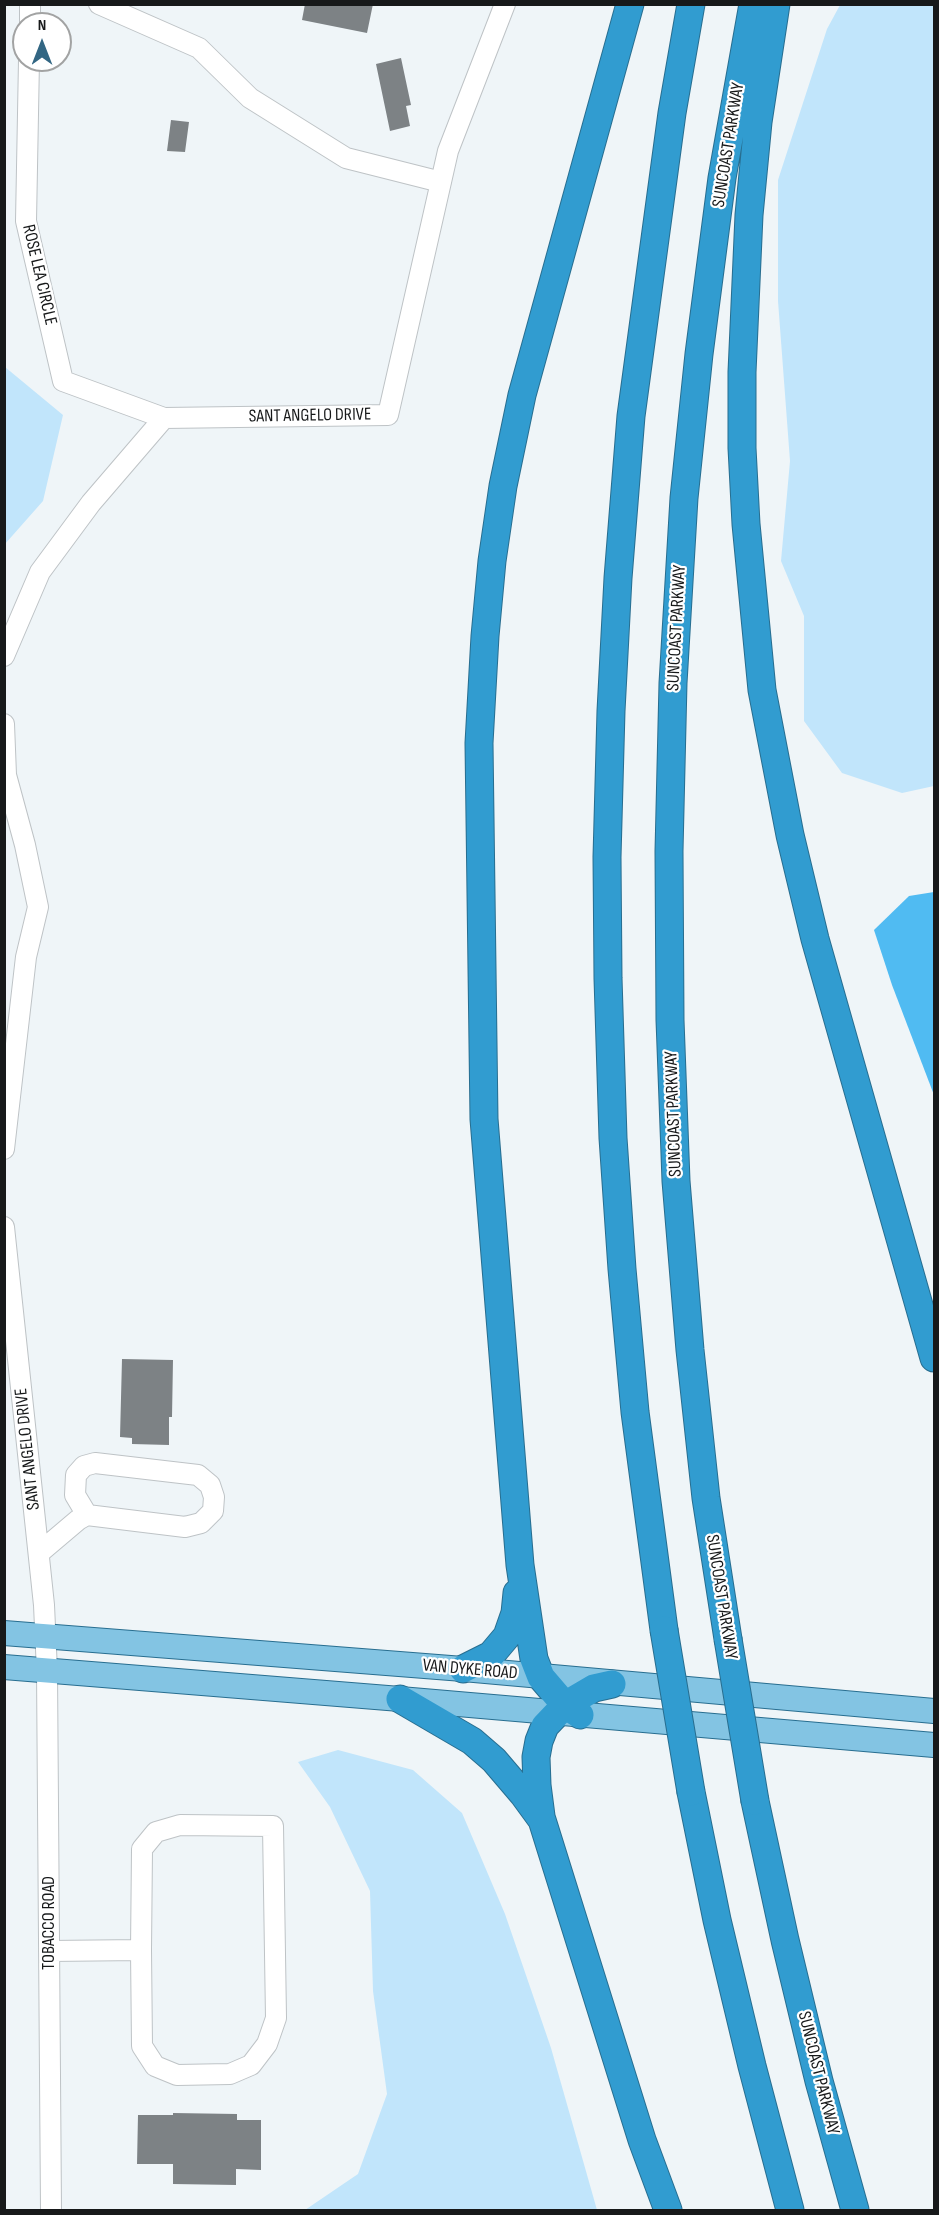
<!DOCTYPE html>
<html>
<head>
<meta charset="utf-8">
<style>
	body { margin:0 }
	#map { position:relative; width:939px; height:2215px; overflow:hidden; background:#eff5f8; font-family:"Sofia Sans Condensed",sans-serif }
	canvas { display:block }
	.frame { position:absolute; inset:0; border:6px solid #17191a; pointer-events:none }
	.north { position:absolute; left:12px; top:12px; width:60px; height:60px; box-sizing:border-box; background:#fff; border:2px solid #a2a3a3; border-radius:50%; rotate:0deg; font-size:16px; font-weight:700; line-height:24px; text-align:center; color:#17191a }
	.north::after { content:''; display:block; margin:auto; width:21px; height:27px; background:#326683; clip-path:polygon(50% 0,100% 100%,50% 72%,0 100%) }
</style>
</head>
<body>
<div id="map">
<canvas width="939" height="2215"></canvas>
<div class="frame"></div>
<div class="north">N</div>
</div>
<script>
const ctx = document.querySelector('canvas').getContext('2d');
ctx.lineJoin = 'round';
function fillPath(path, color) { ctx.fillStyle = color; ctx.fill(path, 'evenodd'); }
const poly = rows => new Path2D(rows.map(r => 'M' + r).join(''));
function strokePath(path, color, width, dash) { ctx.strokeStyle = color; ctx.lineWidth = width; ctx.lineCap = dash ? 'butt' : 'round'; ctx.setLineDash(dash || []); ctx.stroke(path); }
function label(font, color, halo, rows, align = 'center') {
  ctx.font = font + ' "Sofia Sans Condensed",sans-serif'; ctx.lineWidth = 4.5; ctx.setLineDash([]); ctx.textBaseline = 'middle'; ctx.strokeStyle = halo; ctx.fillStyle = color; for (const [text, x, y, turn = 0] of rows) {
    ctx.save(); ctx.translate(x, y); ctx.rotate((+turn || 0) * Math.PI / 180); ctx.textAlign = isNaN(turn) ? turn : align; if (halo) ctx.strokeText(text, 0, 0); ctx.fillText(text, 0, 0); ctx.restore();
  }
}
fillPath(poly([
	[840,5,934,5,934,786,902,793,842,773,804,721,804,616,781,561,790,461,778,301,778,180,827,29],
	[5,367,63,415,43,501,5,544],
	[338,1750,413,1770,462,1813,505,1914,551,2048,597,2210,305,2210,358,2174,387,2094,373,1991,370,1891,330,1807,298,1762]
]), '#c1e5fb');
fillPath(poly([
	[934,892,934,1095,892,985,874,930,909,896]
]), '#50bbf2');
fillPath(poly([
	[305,4,373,4,367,33,302,20],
	[401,58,411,105,406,106,410,126,390,131,376,64],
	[171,120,189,122,185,152,167,151],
	[122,1359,173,1360,172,1417,169,1417,169,1445,132,1444,132,1438,120,1437],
	[173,2113,237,2114,237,2120,261,2120,261,2170,236,2169,236,2185,173,2184,173,2164,137,2164,138,2115,173,2115]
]), '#7d8285');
const minor = poly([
	[99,4,199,48,250,98,346,158,441,182],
	[30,24,30,4],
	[29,60,26,221,63,381,164,418],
	[4,656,40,572,91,503,164,418,388,415,448,151,505,4],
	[4,724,6,775,25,845,38,907,26,957,4,1149],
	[4,1227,44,1605,47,1671,51,2210],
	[39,1553,78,1520,87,1515,185,1527,201,1523,213,1511,214,1497,210,1485,198,1475,95,1463,84,1466,76,1475,75,1495,87,1515],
	[49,1951,141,1950,142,1849,156,1832,180,1825,273,1826,276,2018,267,2044,251,2065,230,2074,177,2075,155,2066,142,2046,141,1950]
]);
const major = poly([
	[4,1633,463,1669,934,1711],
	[4,1667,400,1699,934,1745]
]);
const highway = poly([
	[776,4,758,122,749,215,742,372,742,448,746,524,762,690,790,835,815,939,934,1358],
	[664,1630,635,1412,622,1269,613,1138,608,978,607,857,611,711,618,578,631,416,672,113,691,4],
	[728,1639,706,1498,690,1350,676,1181,670,1020,669,851,673,683,684,498,699,354,722,178,753,4],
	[463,1669,491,1655,507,1636,515,1613,517,1593],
	[400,1699,472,1741,494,1760,523,1794,542,1820,642,2140,668,2210],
	[580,1715,565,1705,541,1677,534,1659,520,1565,484,1119,479,743,485,636,492,561,503,486,522,395,630,4],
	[691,1792,717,1920,752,2066,790,2210],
	[755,1801,785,1940,819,2081,855,2210],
	[541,1816,537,1785,536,1757,539,1741,545,1726,565,1705,594,1688,612,1684]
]);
strokePath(minor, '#bec3c6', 22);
strokePath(major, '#286e90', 26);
strokePath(highway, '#286e90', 29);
strokePath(minor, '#fff', 20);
strokePath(major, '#83c4e3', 24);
strokePath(highway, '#319cd0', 27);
const highwayBridge = poly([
	[664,1630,691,1792],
	[728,1639,755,1801]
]);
strokePath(highwayBridge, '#286e90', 29, []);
strokePath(highwayBridge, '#319cd0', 27);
label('18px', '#17191a', '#fff', [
	["SUNCOAST PARKWAY",729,145,-81],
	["ROSE LEA CIRCLE",39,275,77],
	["SANT ANGELO DRIVE",310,416,-1],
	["SUNCOAST PARKWAY",677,628,-87],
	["SUNCOAST PARKWAY",674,1114,-92],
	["SANT ANGELO DRIVE",28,1449,-96],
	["SUNCOAST PARKWAY",721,1597,81],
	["VAN DYKE ROAD",470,1670,5],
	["TOBACCO ROAD",49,1923,-90],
	["SUNCOAST PARKWAY",818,2073,76]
]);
</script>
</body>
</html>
